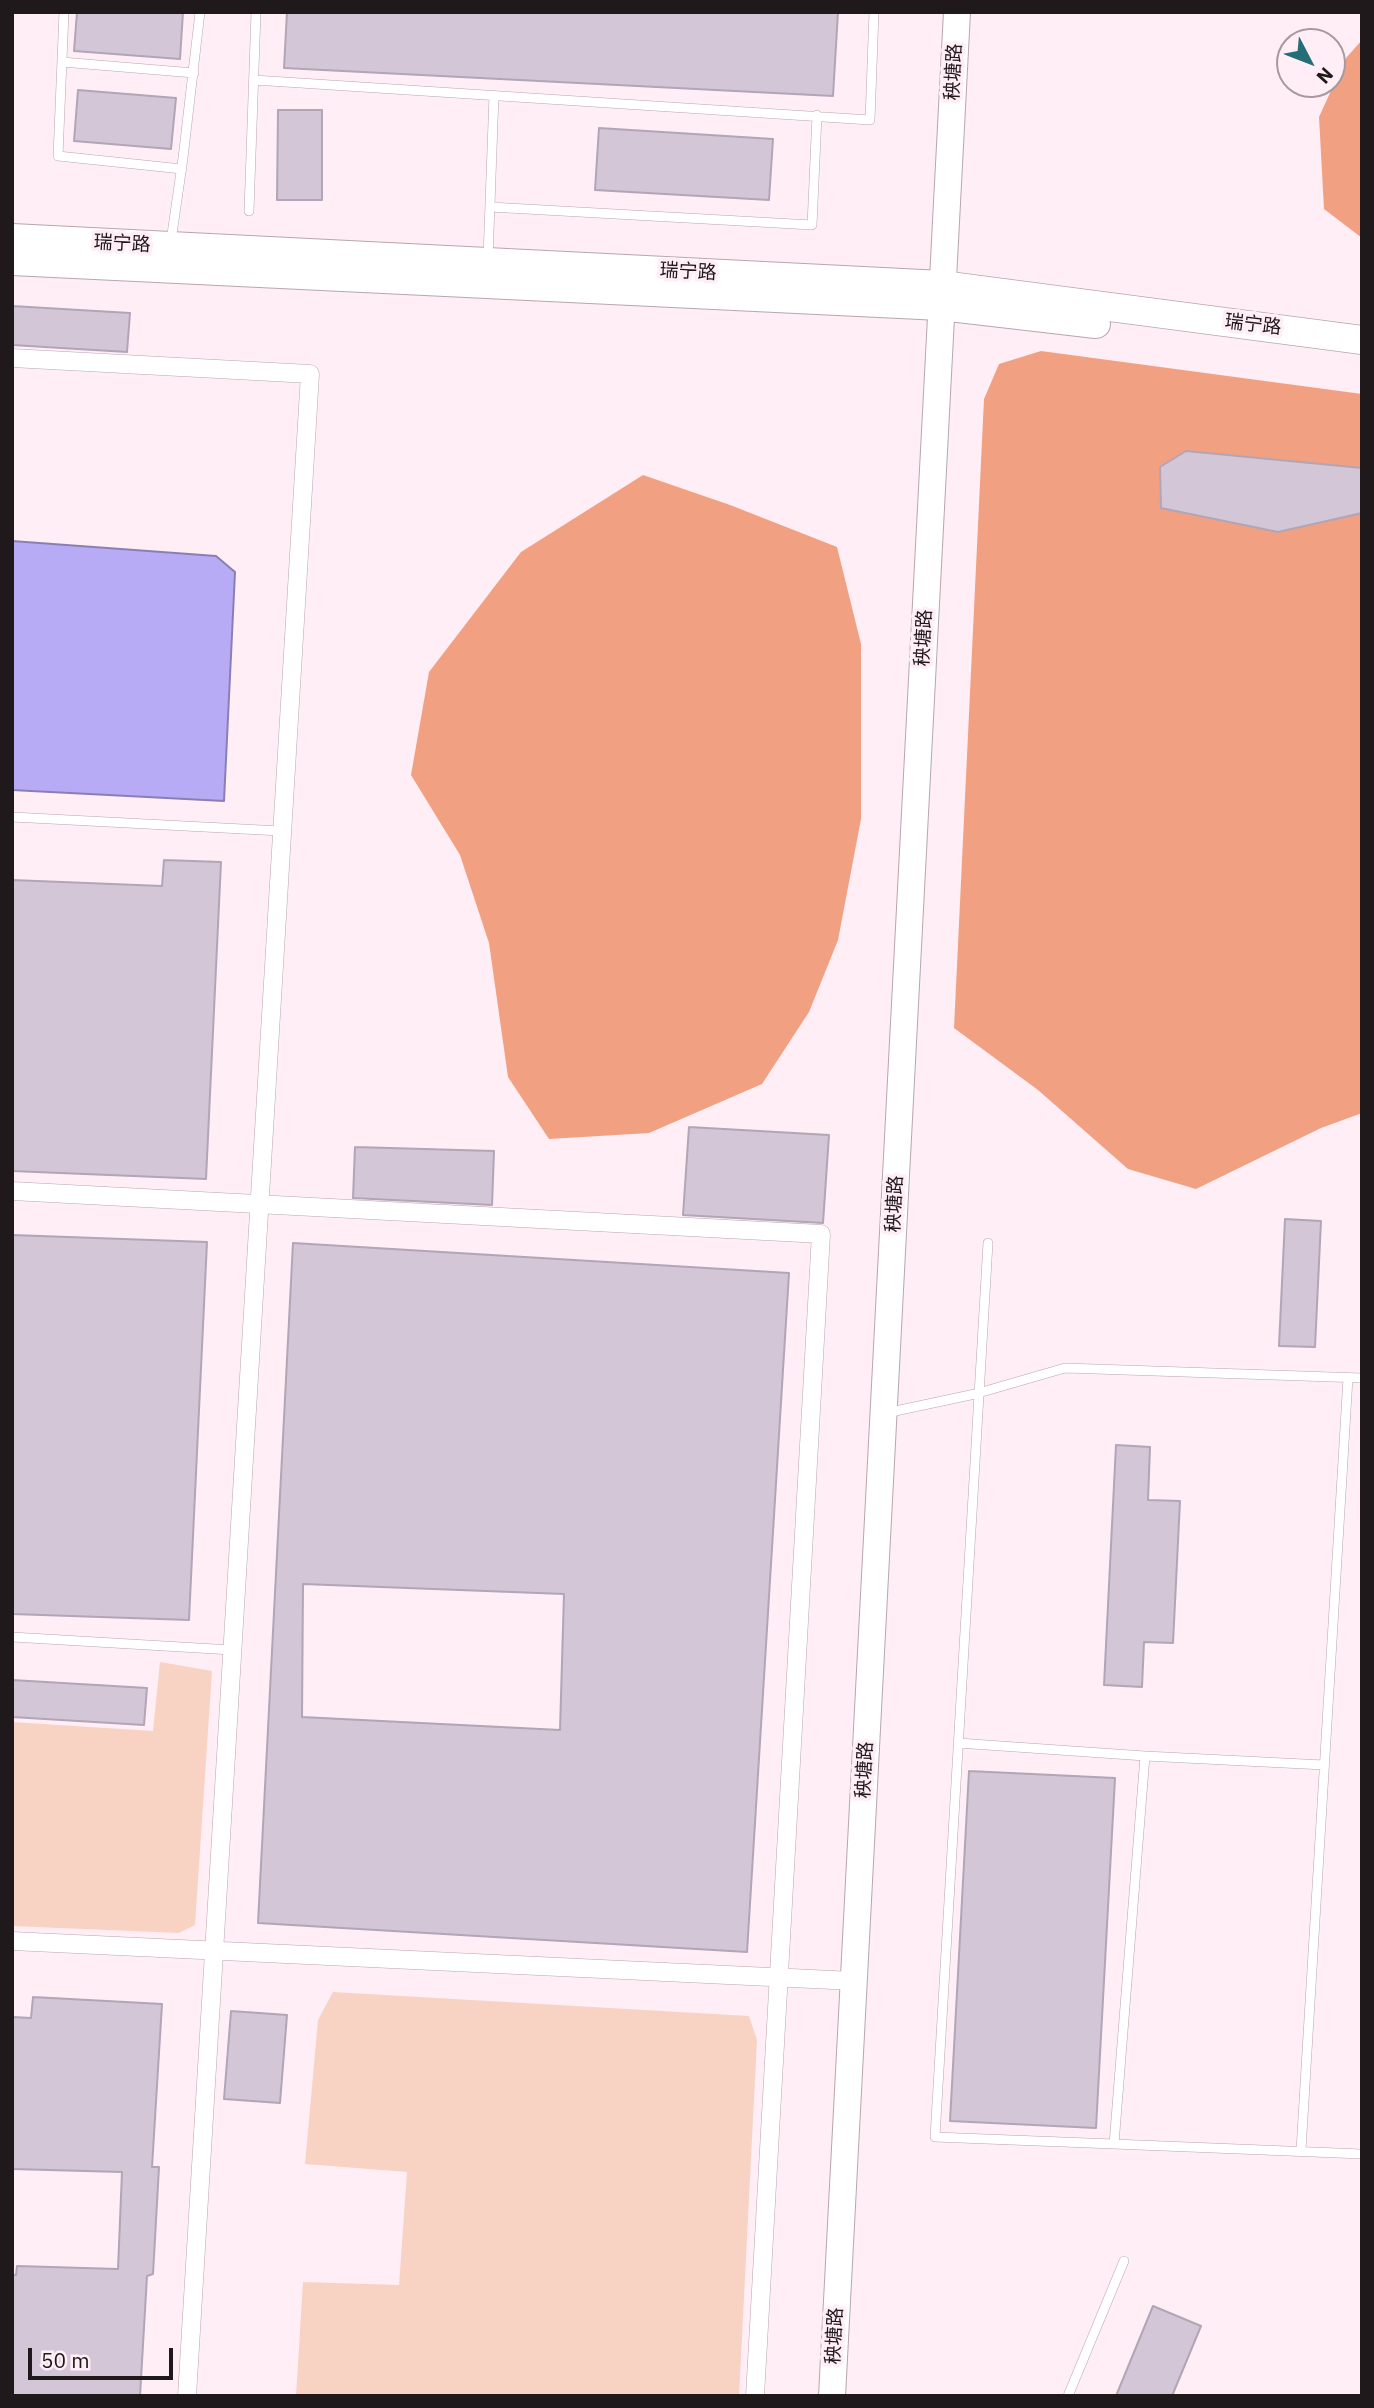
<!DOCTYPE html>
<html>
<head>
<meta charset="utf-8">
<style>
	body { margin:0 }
	#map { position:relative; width:1374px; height:2408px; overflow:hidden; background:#ffeef6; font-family:"IBM Plex Sans",sans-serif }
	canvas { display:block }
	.frame { position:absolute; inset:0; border:14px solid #20191c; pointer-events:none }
	.north { position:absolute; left:1276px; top:28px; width:70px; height:70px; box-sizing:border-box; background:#ffeef6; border:2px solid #a6999f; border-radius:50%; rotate:132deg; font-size:19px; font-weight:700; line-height:28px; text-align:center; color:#20191c }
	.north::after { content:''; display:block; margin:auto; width:24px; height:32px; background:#246e77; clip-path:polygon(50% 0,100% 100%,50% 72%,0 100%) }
	.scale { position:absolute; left:28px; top:2348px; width:145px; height:32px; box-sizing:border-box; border:4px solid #20191c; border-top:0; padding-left:9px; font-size:21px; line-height:24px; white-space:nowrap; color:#20191c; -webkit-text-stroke:5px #ffeef6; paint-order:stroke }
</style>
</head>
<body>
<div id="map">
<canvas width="1374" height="2408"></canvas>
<div class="frame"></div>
<div class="north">N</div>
<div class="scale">50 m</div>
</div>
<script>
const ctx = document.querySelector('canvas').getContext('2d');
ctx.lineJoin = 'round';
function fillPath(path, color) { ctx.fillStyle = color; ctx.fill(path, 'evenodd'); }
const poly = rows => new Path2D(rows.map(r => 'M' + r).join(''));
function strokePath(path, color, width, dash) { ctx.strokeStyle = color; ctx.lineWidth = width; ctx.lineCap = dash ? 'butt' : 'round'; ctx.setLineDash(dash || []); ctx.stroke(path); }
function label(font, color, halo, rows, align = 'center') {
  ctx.font = font + ' "IBM Plex Sans","Noto Sans SC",sans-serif'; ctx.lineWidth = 7; ctx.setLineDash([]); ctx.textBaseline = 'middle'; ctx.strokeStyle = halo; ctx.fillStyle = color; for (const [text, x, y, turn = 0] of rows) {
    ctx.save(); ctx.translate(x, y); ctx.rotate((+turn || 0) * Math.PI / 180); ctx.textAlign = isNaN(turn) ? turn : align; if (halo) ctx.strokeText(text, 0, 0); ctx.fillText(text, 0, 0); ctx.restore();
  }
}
fillPath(poly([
	[160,1662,212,1671,195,1925,179,1933,12,1926,12,1722,153,1731],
	[333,1992,749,2016,757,2040,739,2396,296,2396,303,2282,399,2285,407,2172,305,2164,318,2020]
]), '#f8d3c4');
fillPath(poly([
	[1362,40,1362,238,1324,209,1319,117,1346,58],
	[1041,351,1362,394,1362,1113,1321,1128,1196,1189,1128,1169,1038,1090,954,1028,984,399,999,364],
	[643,475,730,505,837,547,861,644,861,819,838,940,809,1012,762,1084,649,1133,549,1139,508,1077,489,943,460,855,411,775,429,672,521,552]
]), '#f1a182');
const water = poly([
	[12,541,216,556,235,572,224,801,12,790,12,541]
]);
fillPath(water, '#b7abf5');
strokePath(water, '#8a7fb4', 2);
const building = poly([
	[77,12,183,12,180,59,74,51,77,12],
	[287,12,838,12,833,96,284,68,287,12],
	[78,90,176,98,171,149,74,141,78,90],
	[278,110,322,110,322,200,277,200,278,110],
	[599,128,773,139,769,200,595,190,599,128],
	[12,306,130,313,127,352,12,345,12,306],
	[1186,451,1362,468,1362,513,1278,532,1161,508,1160,467,1186,451],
	[164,860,221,862,206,1179,12,1171,12,880,162,886,164,860],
	[689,1127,829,1135,823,1223,683,1215,689,1127],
	[355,1147,494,1151,492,1205,353,1198,355,1147],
	[1285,1219,1321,1221,1315,1347,1279,1346,1285,1219],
	[12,1235,207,1242,189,1620,12,1614,12,1235],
	[293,1243,789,1273,747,1952,258,1923,293,1243],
	[303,1584,564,1594,560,1730,302,1717,303,1584],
	[1116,1445,1150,1447,1148,1500,1180,1501,1173,1643,1144,1642,1142,1687,1104,1685,1116,1445],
	[12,1680,147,1688,144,1725,12,1717,12,1680],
	[969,1771,1115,1778,1096,2128,950,2121,969,1771],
	[33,1997,162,2004,152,2167,159,2167,153,2274,147,2276,140,2396,12,2396,12,2275,16,2275,17,2266,118,2269,122,2172,12,2169,12,2017,31,2018,33,1997],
	[231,2011,287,2015,280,2103,224,2099,231,2011],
	[1153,2306,1201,2326,1172,2396,1116,2396,1153,2306]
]);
fillPath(building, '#d3c6d7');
strokePath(building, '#b2a5b6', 2);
const service = poly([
	[64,12,58,156,182,169],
	[62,62,194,73],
	[254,80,870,120,874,12],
	[490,207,812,225,817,115],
	[249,211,256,12],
	[171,241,183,158,200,12],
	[488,258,494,95],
	[12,817,281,831],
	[988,1243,935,2137,1114,2144],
	[886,1413,975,1394,1065,1368,1362,1378],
	[12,1637,232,1650],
	[958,1743,1145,1756,1324,1765],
	[1145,1756,1114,2144,1362,2154],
	[1301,2150,1348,1378],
	[1068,2396,1124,2261]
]);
const minor = poly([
	[12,358,310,374,187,2396],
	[12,1191,821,1234,755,2396],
	[12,1941,854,1981]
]);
const secondary = poly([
	[832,2396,957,12]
]);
const primary = poly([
	[12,238,942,285,1362,340],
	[12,261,941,306,1096,324]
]);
strokePath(service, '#b9a5af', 10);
strokePath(minor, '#b9a5af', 19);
strokePath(secondary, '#b9a5af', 28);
strokePath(primary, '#b9a5af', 30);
strokePath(service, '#fff', 9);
strokePath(minor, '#fff', 18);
strokePath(secondary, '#fff', 26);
strokePath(primary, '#fff', 28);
label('19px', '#20191c', '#ffeef6', [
	["秧塘路",954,72,-87],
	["瑞宁路",122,244,3],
	["瑞宁路",688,272,3],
	["瑞宁路",1253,325,7],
	["秧塘路",924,638,-87],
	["秧塘路",895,1204,-87],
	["秧塘路",865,1770,-87],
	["秧塘路",835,2336,-87]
]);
</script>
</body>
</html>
